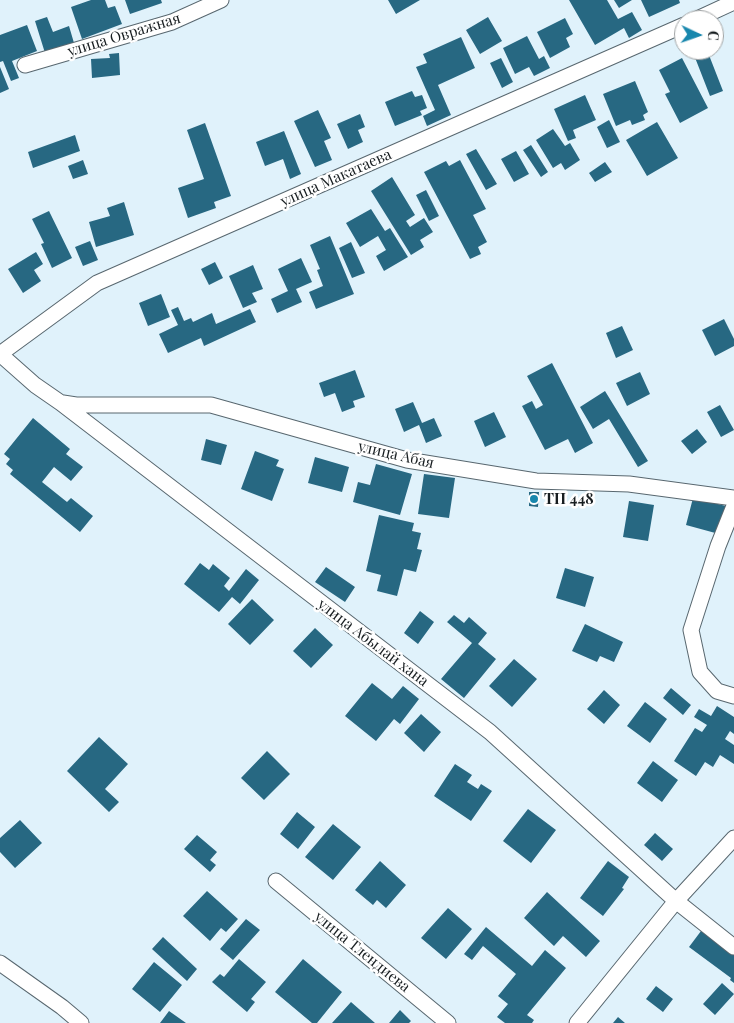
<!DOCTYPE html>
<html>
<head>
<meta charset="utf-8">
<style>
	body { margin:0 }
	#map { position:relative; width:734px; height:1023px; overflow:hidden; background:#e0f2fb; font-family:"Playfair Display",serif }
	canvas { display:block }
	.north { position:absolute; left:674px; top:10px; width:50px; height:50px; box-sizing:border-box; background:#fff; border:1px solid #a2a5a6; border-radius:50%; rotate:93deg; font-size:14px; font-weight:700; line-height:20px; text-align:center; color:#171d20 }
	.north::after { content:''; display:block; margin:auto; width:18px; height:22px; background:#1887ad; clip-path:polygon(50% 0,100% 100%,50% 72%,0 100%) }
</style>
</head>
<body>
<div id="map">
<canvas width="734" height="1023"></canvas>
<div class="north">С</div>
</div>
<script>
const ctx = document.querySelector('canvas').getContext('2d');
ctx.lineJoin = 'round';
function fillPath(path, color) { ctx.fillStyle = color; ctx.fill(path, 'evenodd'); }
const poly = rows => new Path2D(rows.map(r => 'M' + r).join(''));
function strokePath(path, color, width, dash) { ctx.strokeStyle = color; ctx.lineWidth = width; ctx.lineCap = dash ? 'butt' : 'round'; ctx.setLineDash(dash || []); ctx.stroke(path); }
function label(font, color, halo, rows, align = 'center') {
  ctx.font = font + ' "Playfair Display",serif'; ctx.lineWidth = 5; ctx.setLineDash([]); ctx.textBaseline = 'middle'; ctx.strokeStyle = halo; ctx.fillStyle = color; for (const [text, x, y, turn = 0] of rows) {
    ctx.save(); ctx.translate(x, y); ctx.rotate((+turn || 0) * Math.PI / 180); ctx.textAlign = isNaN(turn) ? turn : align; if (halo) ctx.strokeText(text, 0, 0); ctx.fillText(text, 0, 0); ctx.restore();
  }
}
fillPath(poly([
	[91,0,105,0,108,8,115,6,122,24,82,39,71,7],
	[125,0,161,0,162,3,130,14],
	[388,0,420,0,396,14],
	[569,0,607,0,618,19,632,12,642,30,629,38,624,28,595,45],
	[614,0,632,0,619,8],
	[641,0,679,0,680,3,649,17],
	[47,17,53,32,69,26,74,43,45,53,35,21],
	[488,17,502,41,480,54,466,30],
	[565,18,573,34,566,38,570,47,550,58,537,32],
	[27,25,37,51,12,61,19,78,11,81,3,61,0,62,0,35],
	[527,36,539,59,544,56,550,68,534,76,529,67,515,74,503,48],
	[461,37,475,68,438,85,451,115,427,126,423,116,435,110,416,67,427,63,423,54],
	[707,50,723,91,710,96,694,55],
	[119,53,120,75,92,78,91,59,110,58,109,54],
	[501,58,513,82,502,88,490,63],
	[682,58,708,108,680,123,665,94,670,92,659,70],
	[0,67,9,89,0,93],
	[635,81,648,112,643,115,645,120,632,125,630,120,616,126,603,94],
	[412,91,415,97,422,95,427,108,420,111,422,115,395,126,385,102],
	[585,95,596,120,573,130,576,138,568,141,554,109],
	[318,110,331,138,324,141,332,160,315,167,294,121],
	[360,114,365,127,358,130,363,142,348,149,337,124],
	[609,120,620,142,607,148,597,127],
	[657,122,678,158,647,176,626,140],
	[205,123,231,196,214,202,216,208,188,218,178,188,204,179,187,130],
	[553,129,565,146,570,143,580,160,565,170,561,163,553,168,536,140],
	[284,131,301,174,290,179,283,159,265,166,256,142],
	[75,135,80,151,33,168,28,152],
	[531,145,548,172,541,177,523,150],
	[476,149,497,184,486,190,466,154],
	[516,151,529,174,514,182,501,159],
	[83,160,88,174,73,179,68,166],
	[460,160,486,209,473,215,487,242,478,247,481,254,470,259,424,172,446,161,449,166],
	[605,162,612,172,595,182,589,173],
	[392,177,415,215,406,221,410,227,424,218,433,232,420,240,424,247,411,255,371,191],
	[426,190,439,216,429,221,416,195],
	[124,202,134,235,96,247,89,222,110,216,107,208],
	[371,209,385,231,390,228,408,257,384,271,376,256,386,250,378,236,360,247,346,223],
	[49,211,72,258,52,268,41,244,44,243,32,219],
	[330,236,354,294,316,309,309,292,323,286,317,270,320,269,310,245],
	[90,241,98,260,83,266,75,247],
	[351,242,365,273,352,278,339,248],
	[36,252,43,264,34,270,41,281,23,293,8,269],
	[301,258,312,282,296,289,302,302,277,313,271,299,288,291,278,269],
	[215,262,223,278,209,285,201,269],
	[253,265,263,289,252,293,257,302,243,308,229,276],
	[161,294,170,317,148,326,139,303],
	[178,307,184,321,191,318,193,322,212,313,216,324,250,309,256,322,204,346,201,338,168,353,159,334,178,325,171,310],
	[724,319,734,339,734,346,715,356,702,330],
	[622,326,633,350,616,358,606,333],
	[552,363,593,443,575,453,568,439,545,450,522,406,532,401,536,409,543,405,527,376],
	[355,370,365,397,353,401,355,407,342,412,335,393,324,397,319,383],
	[640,372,650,394,627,406,616,383],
	[605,391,648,461,638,467,609,419,593,429,580,407],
	[413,402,422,423,434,418,442,436,426,443,419,425,404,432,395,409],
	[720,405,734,430,721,437,707,412],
	[494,412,506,437,485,447,474,421],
	[33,418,70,449,66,454,83,467,71,481,54,467,42,482,67,502,71,498,93,516,80,532,10,474,13,470,6,464,10,459,4,454],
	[697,429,707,442,692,454,681,441],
	[206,439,227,445,221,465,201,460],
	[255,451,279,460,276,466,284,469,272,501,241,489],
	[315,457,349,467,342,492,308,483],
	[376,464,412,474,400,515,353,502,358,482,370,485],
	[424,474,455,478,449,518,418,514],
	[529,492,539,492,538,507,529,506],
	[693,498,726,506,719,534,686,525],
	[629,501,654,505,648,541,623,537],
	[379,515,414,523,412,531,421,533,417,549,422,550,416,572,404,569,397,596,377,591,381,575,366,571],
	[200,563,209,570,213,564,230,578,224,586,229,591,246,569,259,580,240,604,232,597,219,612,184,584],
	[326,567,355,587,345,602,315,582],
	[565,568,594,577,585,607,556,598],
	[252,599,274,620,250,645,228,624],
	[420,611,434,622,418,644,404,633],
	[454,615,464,623,469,617,487,633,478,644,496,659,464,698,441,679,472,643,447,622],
	[585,624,623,642,614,662,600,656,597,662,572,651],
	[315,628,333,645,311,668,293,651],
	[514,659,537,679,512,707,489,686],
	[372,683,392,699,403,686,419,699,400,724,394,719,376,741,345,716],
	[671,688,691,705,683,715,663,698],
	[604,690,620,705,604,724,587,709],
	[645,702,667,719,650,743,627,726],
	[717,706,734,717,734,734,730,731,725,739,734,745,734,764,720,755,713,767,705,762,696,776,674,761,695,728,702,732,707,725,694,717,699,709,711,716],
	[421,714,441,732,424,752,404,733],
	[99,737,128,764,105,789,119,802,109,812,67,771],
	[267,751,290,774,264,800,241,778],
	[653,761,678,780,662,802,637,783],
	[455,764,472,775,467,782,478,789,481,784,492,791,471,821,434,796],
	[528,809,556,830,531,863,503,841],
	[297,812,315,827,298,849,280,834],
	[20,820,42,843,15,868,0,852,0,838],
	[333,824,361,847,333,880,305,857],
	[655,833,673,849,662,861,644,845],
	[197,835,217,852,210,860,216,865,210,872,184,849],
	[380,861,406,885,386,908,377,900,373,905,355,890],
	[608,861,629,877,622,888,624,889,603,916,580,898],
	[207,891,238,919,226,932,221,928,210,941,183,916],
	[547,892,600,941,586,957,563,936,554,946,524,918],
	[448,908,472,929,446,959,421,938],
	[246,919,260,930,233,960,220,949],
	[486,927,532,966,545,950,566,968,527,1015,534,1020,532,1023,505,1023,497,1017,508,1004,498,996,516,974,483,946,472,960,464,954],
	[701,931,734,955,734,983,730,980,731,978,689,947],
	[163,937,197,969,187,981,152,949],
	[239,959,266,982,251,999,255,1002,247,1012,212,982,220,974,224,977],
	[303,959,342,992,317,1023,312,1023,275,992],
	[154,962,182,985,160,1012,132,989],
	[722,983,734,994,715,1015,703,1004],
	[656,986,673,999,663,1012,646,999],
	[351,1002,375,1023,332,1023],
	[400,1010,411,1021,409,1023,389,1023],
	[169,1011,186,1023,160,1023],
	[618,1017,625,1023,613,1023]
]), '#276882');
const minor = poly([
	[695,20,734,2],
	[684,25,97,283,0,354,35,385,61,403,490,732,676,901,734,947],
	[25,65,172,22,221,0],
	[63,403,76,405,211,405,407,460,536,481,629,484,734,498],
	[734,506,718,546,691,630,700,672,717,691,734,696],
	[276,881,448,1023],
	[0,963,62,1007,81,1023],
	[577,1023,676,901,734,838]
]);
strokePath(minor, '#58676f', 17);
strokePath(minor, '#fff', 15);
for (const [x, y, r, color] of [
	[534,499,5,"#1887ad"]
]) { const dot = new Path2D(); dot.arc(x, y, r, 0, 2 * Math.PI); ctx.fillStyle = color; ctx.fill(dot); strokePath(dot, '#fff', 2); }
label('15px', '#171d20', '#fff', [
	["улица Овражная",124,35,-17],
	["улица Макатаева",336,178,-24],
	["улица Абая",396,455,13],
	["улица Абылай хана",373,643,37],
	["улица Тлендиева",362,952,39]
]);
label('bold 15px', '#171d20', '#fff', [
	["ТП 448",544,499]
], 'left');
</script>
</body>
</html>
